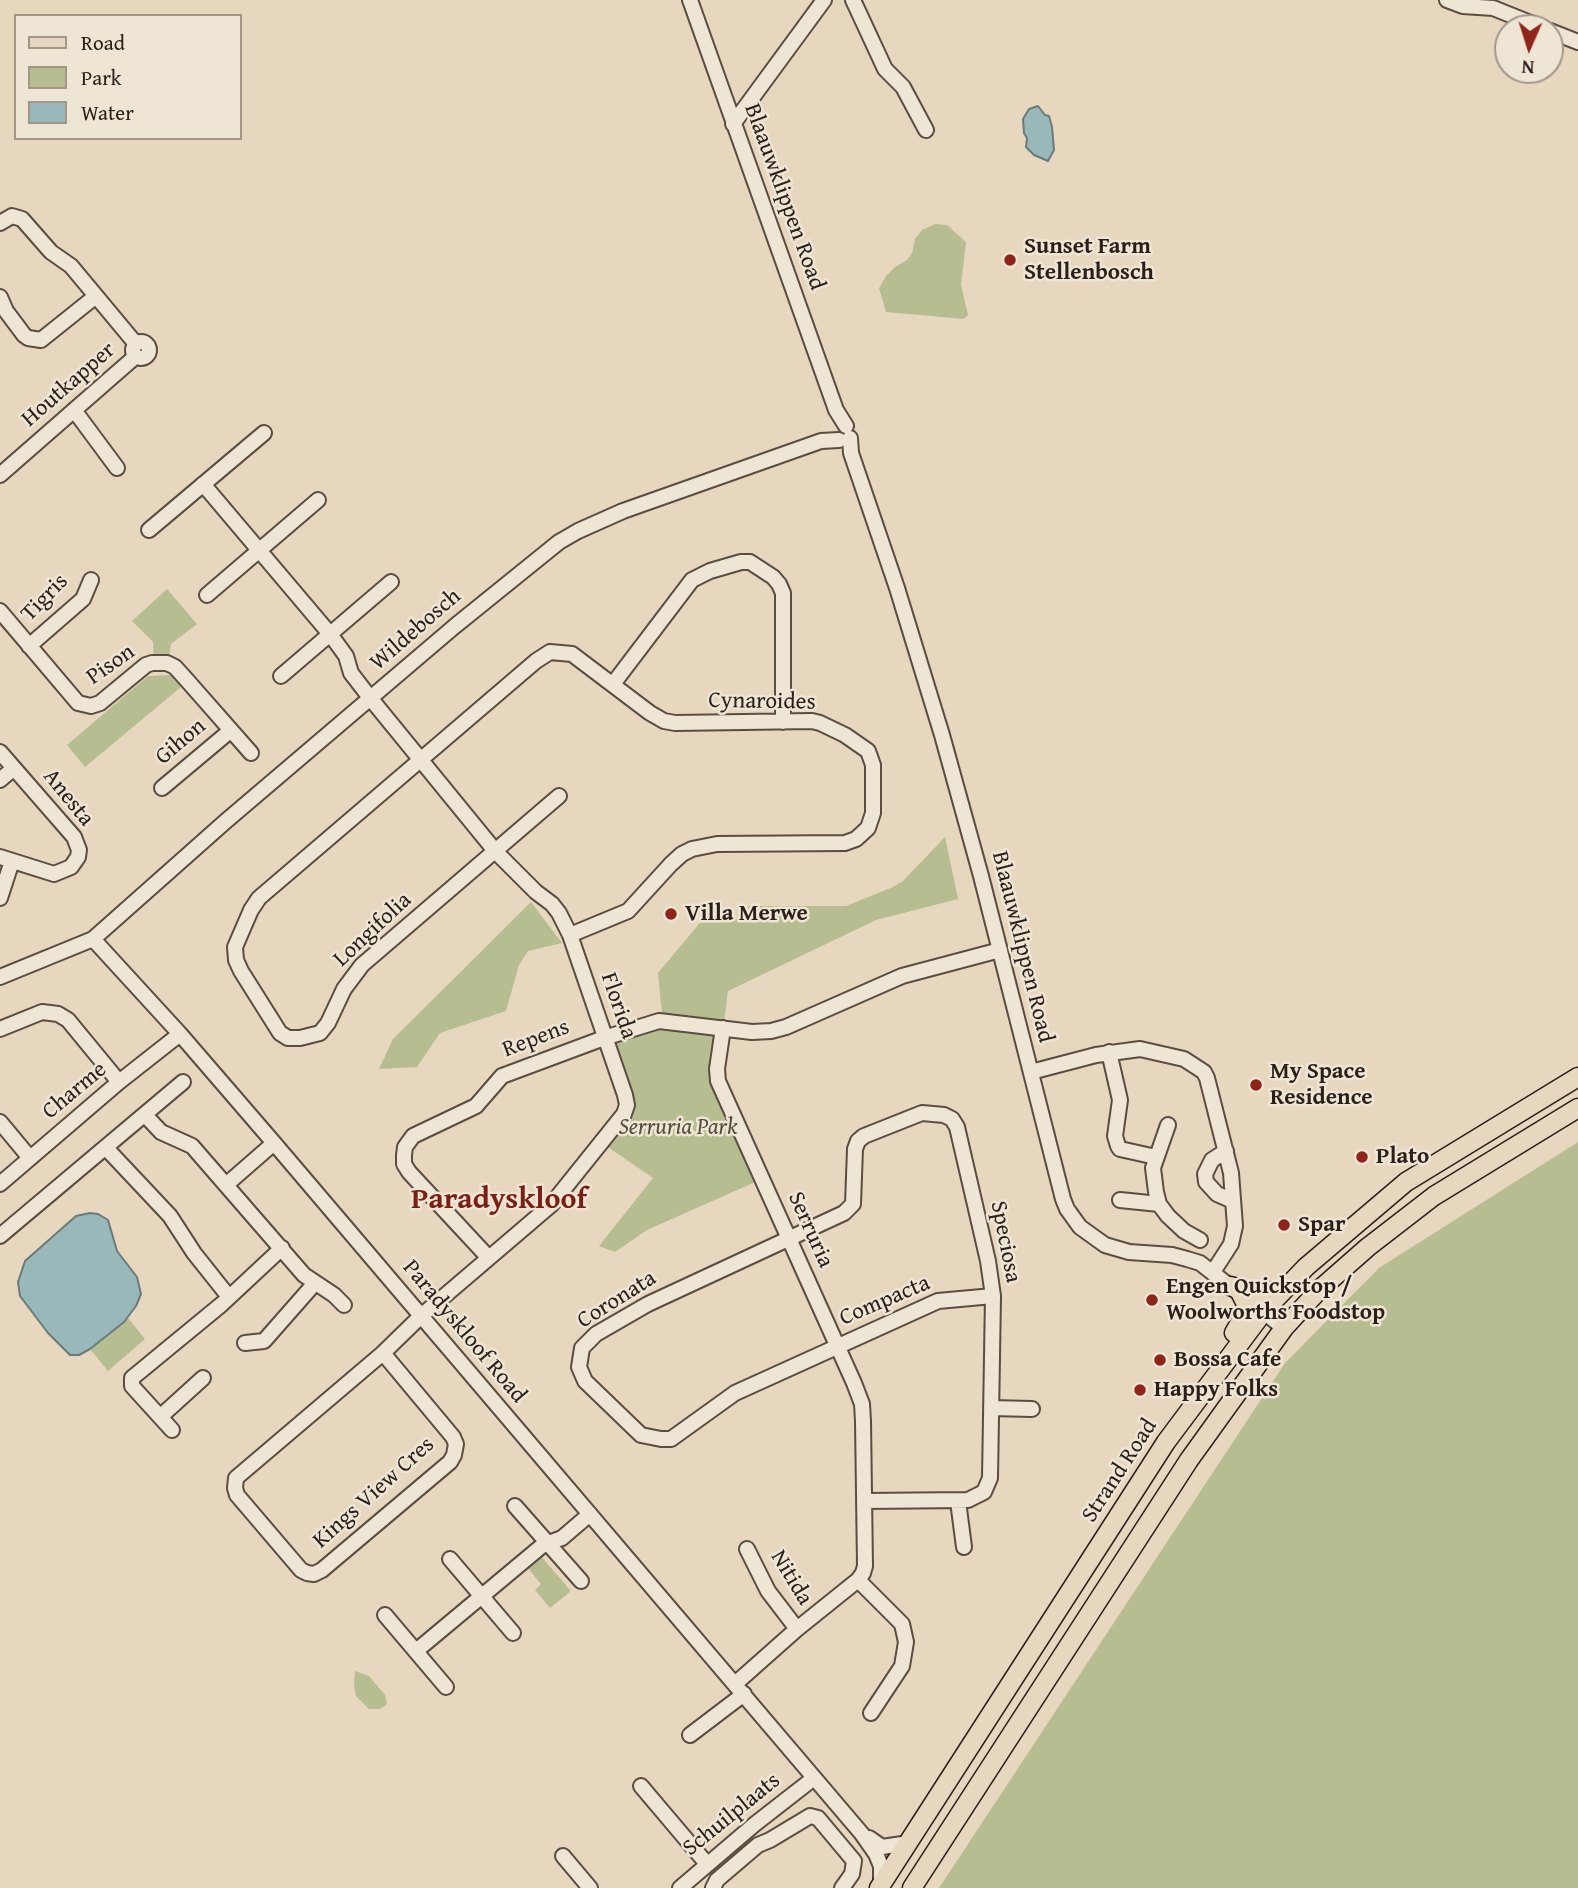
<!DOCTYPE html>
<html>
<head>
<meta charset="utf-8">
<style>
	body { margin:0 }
	#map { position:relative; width:1578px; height:1888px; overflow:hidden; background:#e7d7be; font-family:"Gentium Book Plus",serif }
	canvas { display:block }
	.legend { position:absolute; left:14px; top:14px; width:228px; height:126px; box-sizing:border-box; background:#efe5d5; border:2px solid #a1968a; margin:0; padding:9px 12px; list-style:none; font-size:21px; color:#2b1f19 }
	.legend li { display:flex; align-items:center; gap:14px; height:35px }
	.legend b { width:35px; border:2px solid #a1968a }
	.north { position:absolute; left:1494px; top:14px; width:70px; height:70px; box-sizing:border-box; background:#efe5d5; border:2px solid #a1968a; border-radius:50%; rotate:183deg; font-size:19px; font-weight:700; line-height:28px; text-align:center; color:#2b1f19 }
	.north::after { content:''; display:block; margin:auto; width:24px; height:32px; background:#8f2418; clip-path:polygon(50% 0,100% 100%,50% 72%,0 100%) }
</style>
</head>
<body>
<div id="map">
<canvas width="1578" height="1888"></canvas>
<ul class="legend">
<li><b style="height:9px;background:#e7d7be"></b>Road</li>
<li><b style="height:19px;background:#b6be91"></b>Park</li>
<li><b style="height:19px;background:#98b8b9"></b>Water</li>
</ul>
<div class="north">N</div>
</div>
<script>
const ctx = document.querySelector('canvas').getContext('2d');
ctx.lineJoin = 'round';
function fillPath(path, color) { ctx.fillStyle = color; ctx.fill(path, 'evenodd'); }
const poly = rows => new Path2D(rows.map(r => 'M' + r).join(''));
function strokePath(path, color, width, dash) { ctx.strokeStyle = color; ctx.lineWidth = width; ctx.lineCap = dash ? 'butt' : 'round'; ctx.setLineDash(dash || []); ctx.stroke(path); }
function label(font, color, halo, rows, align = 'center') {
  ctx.font = font + ' "Gentium Book Plus",serif'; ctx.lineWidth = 5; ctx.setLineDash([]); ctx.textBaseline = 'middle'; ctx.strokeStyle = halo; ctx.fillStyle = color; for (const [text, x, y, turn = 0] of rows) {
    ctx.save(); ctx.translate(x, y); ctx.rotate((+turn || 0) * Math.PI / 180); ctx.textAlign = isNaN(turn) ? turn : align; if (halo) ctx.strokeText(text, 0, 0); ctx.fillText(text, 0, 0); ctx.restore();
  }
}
fillPath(poly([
	[935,224,947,225,966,242,961,285,968,315,964,319,886,312,879,288,886,276,895,267,907,260,912,253,915,239,922,230],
	[167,589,197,624,171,644,168,664,154,663,153,642,132,621],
	[171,675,181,687,85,767,67,745,148,676],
	[945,837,958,899,876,920,728,991,724,1022,662,1014,658,973,704,918,749,919,748,906,846,906,893,887,903,881],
	[531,902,562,943,528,951,519,965,506,1011,440,1033,417,1067,379,1069,393,1039],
	[659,1021,723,1028,717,1069,762,1179,647,1230,615,1252,599,1246,653,1178,602,1143,624,1114,604,1038],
	[1578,1142,1578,1888,939,1888,1285,1363,1379,1268],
	[128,1318,145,1339,108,1371,90,1349],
	[540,1555,571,1591,550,1608,535,1590,541,1584,527,1567],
	[355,1671,369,1676,385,1695,387,1704,380,1709,369,1709,356,1696,354,1685]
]), '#b6be91');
const water = poly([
	[1038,106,1045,115,1049,116,1052,127,1054,150,1048,161,1034,155,1026,147,1027,138,1024,133,1023,119,1029,109,1038,106],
	[90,1213,98,1214,108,1220,117,1251,137,1277,141,1294,136,1306,124,1322,90,1349,79,1355,70,1355,48,1333,20,1296,18,1282,25,1261,76,1216,90,1213]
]);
fillPath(water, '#98b8b9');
strokePath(water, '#6c7b79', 2);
const minor = poly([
	[690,0,836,410,846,426],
	[853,0,885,69,903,87,926,130],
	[1447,0,1463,6,1493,8,1543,28],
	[1550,31,1578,42],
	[733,124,824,0],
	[0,223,12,216,22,219,51,252,71,266,136,344],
	[0,297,6,311,24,335,28,338,41,340,96,296],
	'133 350a8 8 0 1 1 16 0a8 8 0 1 1-16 0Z',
	[74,410,117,468],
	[850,438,851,453,897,588,942,735,981,876,1063,1199,1067,1209,1080,1227,1105,1245,1129,1252,1172,1255,1187,1259,1200,1263,1236,1291],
	[0,475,136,356],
	[203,484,330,634,346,656,351,673,371,699,496,852,536,892,552,904,559,913,570,935,625,1095,627,1105,624,1114,551,1205,421,1316,383,1353],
	[149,530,264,433],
	[207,595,318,500],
	[0,611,78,703,91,706,100,703,146,665,152,663,167,663,175,667,185,678,251,753],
	[29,646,83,599,91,580],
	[281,676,391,582],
	[613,684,692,580,710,571,741,562,750,562,773,577,779,584,783,593,783,722],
	[0,752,74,837,79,850,78,857,71,867,54,874,0,857],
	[0,780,14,768],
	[162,788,230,731],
	[559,796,362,965,344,989,328,1023,320,1033,300,1038,288,1038,280,1033,241,971,236,960,235,947,251,910,259,898,536,661,550,652,572,654,650,713,664,721,675,723,812,721,820,723,845,735,868,751,873,765,873,813,868,828,856,839,845,843,717,844,692,849,682,854,671,864,628,911,570,935],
	[0,898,12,861],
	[93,939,180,1034,274,1143,862,1834,876,1854,881,1866,881,1886],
	[0,977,93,939,226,821,455,626,559,542,578,531,623,511,821,441,839,440],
	[723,1028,717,1069,718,1081,854,1383,862,1404,863,1421,865,1566,863,1573,858,1580,797,1629,735,1684],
	[0,1029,42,1012,58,1014,68,1020,119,1082],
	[1109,1052,1120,1100,1115,1136,1118,1146,1120,1149,1156,1157],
	[1031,1072,1096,1055,1140,1049,1184,1059,1204,1072,1207,1078,1231,1173,1235,1226,1231,1244,1213,1272],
	[145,1115,161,1132,192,1146,304,1275,334,1295,344,1305],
	[0,1122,30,1158],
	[1168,1125,1153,1168,1156,1192,1159,1204,1168,1216,1184,1231,1200,1240],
	[106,1148,170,1216,194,1253,229,1297],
	[1226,1151,1212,1160,1205,1174,1206,1182,1217,1194,1233,1201],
	[0,1184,119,1082,180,1034],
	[227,1184,274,1143],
	[1120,1200,1159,1204],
	[0,1236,183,1082],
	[488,1257,409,1172,404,1164,404,1155,405,1147,413,1136,476,1106,502,1076,604,1038,659,1021,752,1032,771,1031,786,1027,902,976,1000,950],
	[1255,1305,1284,1328],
	[245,1343,264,1341,315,1283],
	[383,1353,453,1437,456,1444,454,1455,450,1462,322,1570,314,1574,307,1573,301,1570,237,1495,235,1488,236,1478,383,1353],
	[991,1408,1032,1409],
	[160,1417,203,1378],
	[172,1430,132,1386,132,1378,222,1304,282,1248],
	[864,1501,968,1500,984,1492,990,1478,993,1296,988,1261,957,1127,952,1119,944,1115,922,1113,864,1136,858,1141,855,1149,853,1204,844,1213,648,1304,596,1334,582,1348,579,1367,585,1381,641,1435,661,1439,671,1439,735,1393,938,1301,993,1296],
	[958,1501,964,1547],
	[515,1506,581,1581],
	[747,1549,768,1591,797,1629],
	[450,1559,513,1633],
	[858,1580,902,1624,906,1642,902,1666,871,1713],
	[385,1615,446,1687],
	[416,1651,543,1545,562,1538,590,1514],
	[690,1735,744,1694],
	[641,1786,707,1864],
	[869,1838,882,1847,909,1843],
	[563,1856,590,1888],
	[680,1888,755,1824,814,1778],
	[713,1888,717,1880,758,1845,770,1840,810,1816,818,1818,854,1861,852,1874,842,1888]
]);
const major = poly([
	[1230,1286,1257,1293,1284,1290],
	[1234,1333,1246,1312,1247,1306,1241,1294],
	[879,1888,1166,1442,1264,1311,1306,1267,1406,1182,1578,1077],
	[912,1888,1189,1460,1284,1328,1319,1290,1368,1247,1434,1196,1578,1108]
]);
strokePath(minor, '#5a4d42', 18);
strokePath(major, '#2b1f19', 21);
strokePath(minor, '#efe5d5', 14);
strokePath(major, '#e7d7be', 18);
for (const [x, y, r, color] of [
	[1010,260,7,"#8f2418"],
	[671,914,7,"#8f2418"],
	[1256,1085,7,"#8f2418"],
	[1362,1157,7,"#8f2418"],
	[1284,1225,7,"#8f2418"],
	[1152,1300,7,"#8f2418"],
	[1160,1360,7,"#8f2418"],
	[1140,1390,7,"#8f2418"]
]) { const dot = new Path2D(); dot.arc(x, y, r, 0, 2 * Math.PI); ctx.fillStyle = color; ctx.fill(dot); strokePath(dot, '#efe5d5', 2.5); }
label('23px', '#2b1f19', '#efe5d5', [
	["Blaauwklippen Road",784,197,70],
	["Houtkapper",69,385,-41],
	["Tigris",45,598,-46],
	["Wildebosch",416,630,-41],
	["Pison",111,665,-35],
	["Cynaroides",762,702,1],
	["Gihon",181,742,-40],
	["Anesta",68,798,51],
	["Longifolia",373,930,-43],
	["Blaauwklippen Road",1022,947,76],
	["Florida",618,1006,71],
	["Repens",536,1039,-21],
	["Charme",75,1091,-40],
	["Serruria",810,1230,66],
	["Speciosa",1005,1242,79],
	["Coronata",617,1300,-32],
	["Compacta",885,1301,-23],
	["Paradyskloof Road",464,1332,50],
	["Strand Road",1120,1471,-57],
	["Kings View Cres",374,1493,-42],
	["Nitida",791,1578,59],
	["Schuilplaats",732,1815,-39]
]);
label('bold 23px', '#2b1f19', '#efe5d5', [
	["Sunset Farm",1024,247],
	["Stellenbosch",1024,273],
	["Villa Merwe",685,914],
	["My Space",1270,1072],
	["Residence",1270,1098],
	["Plato",1376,1157],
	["Spar",1298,1225],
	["Engen Quickstop /",1166,1287],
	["Woolworths Foodstop",1166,1313],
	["Bossa Cafe",1174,1360],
	["Happy Folks",1154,1390]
], 'left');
label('italic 23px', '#554f3d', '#efe5d5', [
	["Serruria Park",678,1128]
]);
label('bold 30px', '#7a1f14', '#efe5d5', [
	["Paradyskloof",499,1200]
]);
</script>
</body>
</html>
